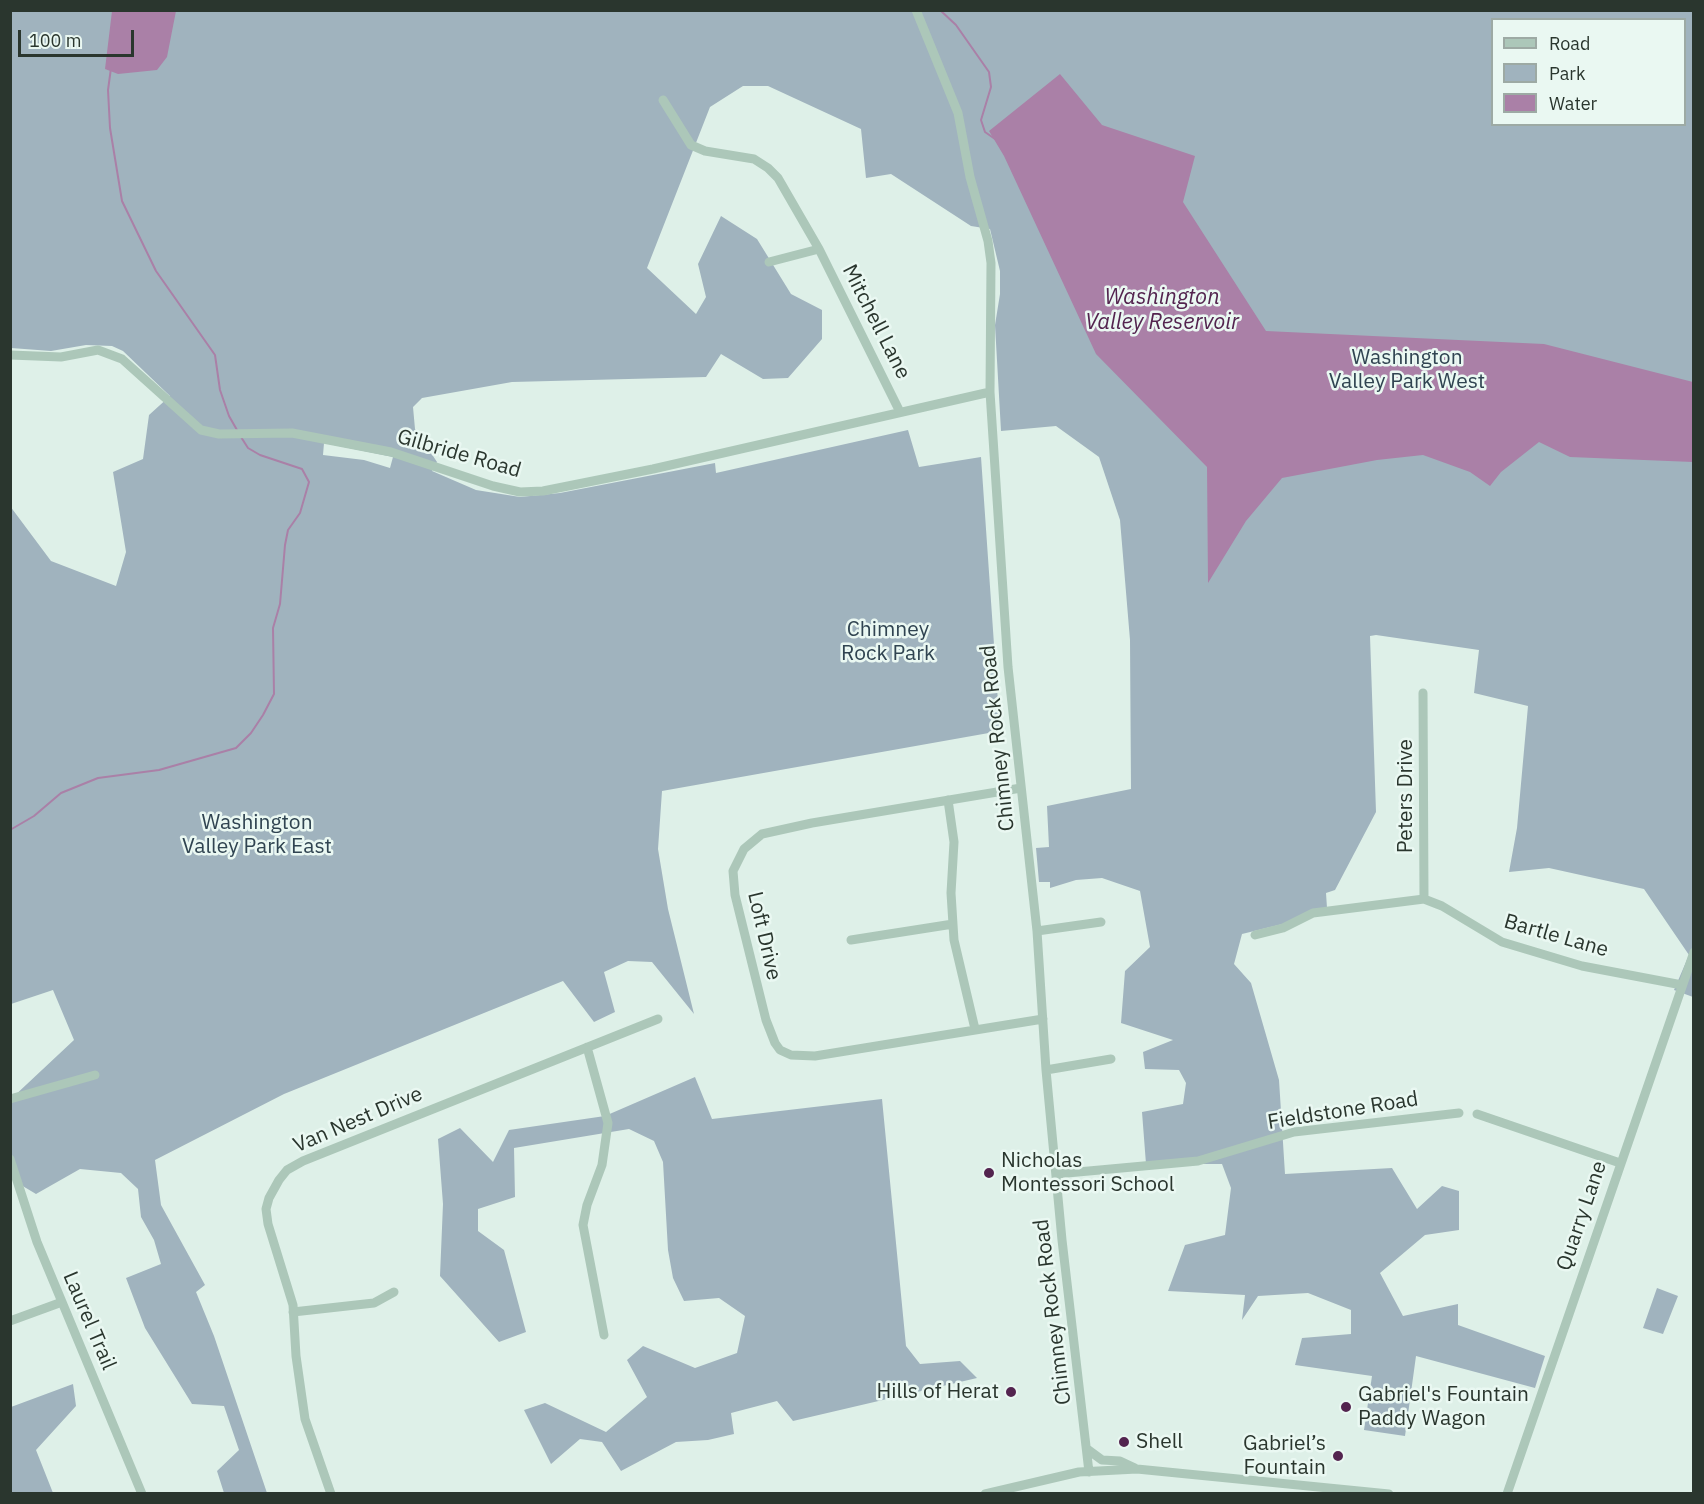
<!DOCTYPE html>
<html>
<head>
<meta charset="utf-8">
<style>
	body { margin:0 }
	#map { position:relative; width:1704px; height:1504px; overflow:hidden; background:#def0e8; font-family:"IBM Plex Sans",sans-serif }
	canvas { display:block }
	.frame { position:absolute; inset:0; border:12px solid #2a362e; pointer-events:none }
	.legend { position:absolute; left:1491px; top:18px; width:195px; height:108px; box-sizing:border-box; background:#eaf8f2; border:2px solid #9daaa4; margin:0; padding:8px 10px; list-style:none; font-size:18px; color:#2a362e }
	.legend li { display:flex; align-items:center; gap:12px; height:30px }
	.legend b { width:30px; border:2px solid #9daaa4 }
	.scale { position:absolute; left:18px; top:30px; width:116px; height:27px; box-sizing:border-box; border:3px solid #2a362e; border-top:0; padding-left:8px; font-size:18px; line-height:21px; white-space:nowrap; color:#2a362e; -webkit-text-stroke:4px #eaf8f2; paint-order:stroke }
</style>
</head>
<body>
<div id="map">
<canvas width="1704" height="1504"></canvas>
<div class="frame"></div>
<ul class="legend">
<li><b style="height:8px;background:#acc7b9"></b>Road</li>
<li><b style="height:16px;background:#a0b3be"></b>Park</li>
<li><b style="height:16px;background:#aa80a7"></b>Water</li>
</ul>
<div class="scale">100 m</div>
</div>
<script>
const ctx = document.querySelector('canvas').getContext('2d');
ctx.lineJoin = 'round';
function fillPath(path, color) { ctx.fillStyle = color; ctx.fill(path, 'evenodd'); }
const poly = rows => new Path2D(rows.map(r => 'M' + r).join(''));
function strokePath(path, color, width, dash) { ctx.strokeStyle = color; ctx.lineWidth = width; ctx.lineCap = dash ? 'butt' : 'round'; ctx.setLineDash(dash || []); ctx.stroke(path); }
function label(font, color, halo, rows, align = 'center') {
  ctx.font = font + ' "IBM Plex Sans",sans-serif'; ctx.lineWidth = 5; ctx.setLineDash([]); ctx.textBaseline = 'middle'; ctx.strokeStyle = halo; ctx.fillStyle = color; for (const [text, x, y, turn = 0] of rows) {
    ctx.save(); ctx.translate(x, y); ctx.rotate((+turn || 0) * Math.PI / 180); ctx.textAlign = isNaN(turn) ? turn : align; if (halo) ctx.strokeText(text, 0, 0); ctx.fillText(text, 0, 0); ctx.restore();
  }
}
fillPath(poly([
	[11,11,1693,11,1693,997,1674,990,1689,955,1644,889,1549,868,1509,872,1517,828,1528,706,1474,693,1479,650,1376,635,1370,636,1376,812,1335,890,1326,893,1327,908,1287,923,1242,934,1234,964,1251,983,1279,1080,1285,1174,1392,1168,1417,1209,1442,1186,1459,1191,1459,1230,1425,1235,1380,1273,1403,1316,1458,1304,1458,1325,1545,1356,1535,1388,1416,1356,1405,1436,1364,1430,1372,1376,1295,1365,1302,1338,1351,1334,1351,1310,1308,1293,1258,1296,1242,1320,1245,1295,1168,1291,1185,1245,1225,1235,1231,1188,1222,1164,1146,1164,1142,1112,1183,1104,1186,1083,1179,1070,1145,1069,1143,1052,1173,1040,1121,1023,1125,971,1150,947,1140,891,1102,878,1076,880,1050,888,1050,882,1039,882,1036,848,1049,847,1047,806,1131,789,1130,640,1120,520,1099,457,1056,426,1001,431,995,325,1000,294,1000,271,990,229,971,226,891,174,866,178,861,129,768,86,743,86,710,107,647,268,696,314,706,297,698,264,721,216,757,239,791,294,822,310,822,339,788,378,763,379,721,354,706,377,512,382,422,398,413,407,415,429,437,462,432,471,476,490,520,497,560,493,715,463,716,473,908,430,919,467,981,457,1000,731,662,791,658,849,668,909,694,1014,652,962,628,961,604,972,615,1012,594,1022,563,981,284,1094,155,1160,161,1205,205,1285,196,1292,214,1336,267,1493,224,1493,217,1471,239,1450,224,1406,192,1404,145,1328,126,1278,161,1264,154,1240,141,1217,138,1189,121,1173,80,1169,36,1194,11,1179,11,1099,74,1040,53,990,11,1004,10,506,51,561,116,586,126,552,113,472,143,459,149,415,170,396,123,351,112,346,86,345,51,351,11,348],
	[1492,20,1684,20,1684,124,1492,124],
	[324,443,393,457,390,468,364,460,323,455],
	[695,1077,712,1119,882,1099,906,1346,920,1364,960,1361,977,1378,793,1421,777,1401,731,1413,734,1434,708,1440,676,1442,621,1471,602,1442,580,1439,551,1464,524,1410,545,1403,606,1432,647,1397,627,1360,643,1346,695,1368,737,1353,745,1316,719,1298,684,1301,673,1278,668,1250,663,1162,654,1141,629,1129,514,1148,515,1197,478,1209,478,1231,504,1250,526,1332,499,1342,440,1276,443,1204,438,1139,460,1128,493,1162,509,1130,605,1116],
	[1657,1288,1678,1296,1663,1334,1643,1328],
	[73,1384,76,1406,36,1450,53,1493,11,1493,11,1407]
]), '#a0b3be');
fillPath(poly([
	[112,11,176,11,167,57,157,70,118,74,105,69],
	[1060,74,1102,125,1195,156,1183,202,1266,331,1544,344,1693,382,1693,462,1570,457,1539,442,1501,472,1490,486,1470,472,1423,455,1377,460,1282,478,1246,521,1208,583,1207,467,1096,354,1004,156,989,131]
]), '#aa80a7');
strokePath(poly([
	[940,10,956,25,989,72,991,87,981,120,985,132,995,139],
	[111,68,108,90,110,128,122,201,156,271,215,355,220,390,229,416,237,430],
	[10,830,34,816,61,793,98,778,159,770,236,748,251,733,263,715,274,694,273,628,280,604,285,545,288,530,300,513,309,482,302,469,260,455,248,448,241,437]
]), '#aa80a7', 2);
strokePath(poly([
	[916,10,958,113,970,177,988,241,991,263,990,392,1008,667,1037,931,1046,1070,1062,1240,1089,1472],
	[663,100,691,145,705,151,754,159,768,168,778,178,819,249,900,412],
	[769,262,819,249],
	[10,355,61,357,98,350,122,359,201,430,219,434,292,433,391,452,493,486,520,492,543,491,653,469,990,392],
	[1423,693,1424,899],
	[1021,788,812,823,762,834,744,849,733,871,735,895,766,1020,775,1043,780,1050,791,1055,815,1056,1043,1019],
	[948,800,954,842,951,893,954,940,975,1029],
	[1037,931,1101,922],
	[1255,935,1283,928,1313,913,1424,899,1442,906,1502,942,1582,966,1682,985],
	[851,940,953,924],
	[587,1047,608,1123,602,1165,587,1205,583,1225,604,1335],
	[1046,1070,1111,1059],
	[10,1099,95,1075],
	[1477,1114,1620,1163],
	[10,1159,37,1242,142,1494],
	[1056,1174,1198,1161,1294,1132,1459,1113],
	[293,1312,374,1303,394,1292],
	[10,1321,62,1302],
	[1087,1449,1102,1460,1120,1461,1135,1468],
	[331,1494,305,1419,296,1356,293,1305,268,1224,266,1209,269,1198,279,1180,287,1170,303,1161,658,1019],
	[985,1494,1079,1472,1137,1469,1389,1494],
	[1507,1494,1694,952]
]), '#acc7b9', 9);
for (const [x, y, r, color] of [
	[989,1173,6,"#53244f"],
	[1011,1392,6,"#53244f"],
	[1346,1407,6,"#53244f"],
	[1124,1442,6,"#53244f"],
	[1338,1456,6,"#53244f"]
]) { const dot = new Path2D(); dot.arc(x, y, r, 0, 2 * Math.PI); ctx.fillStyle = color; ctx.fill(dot); strokePath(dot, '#eaf8f2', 2); }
label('21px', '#2a362e', '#eaf8f2', [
	["Mitchell Lane",876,322,63],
	["Gilbride Road",459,454,16],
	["Chimney Rock Road",998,738,-96],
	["Peters Drive",1406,796,-90],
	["Loft Drive",764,936,77],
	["Bartle Lane",1556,936,16],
	["Fieldstone Road",1343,1111,-9],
	["Van Nest Drive",358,1120,-23],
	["Quarry Lane",1582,1216,-71],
	["Chimney Rock Road",1053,1312,-97],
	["Laurel Trail",89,1321,67]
]);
label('21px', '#304451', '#eaf8f2', [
	["Washington",1407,358],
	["Valley Park West",1407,382],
	["Chimney",888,630],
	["Rock Park",888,654],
	["Washington",257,823],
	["Valley Park East",257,847]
]);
label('21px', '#2a362e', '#eaf8f2', [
	["Nicholas",1001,1161],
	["Montessori School",1001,1185],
	["Hills of Herat",999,1392,"right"],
	["Gabriel's Fountain",1358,1395],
	["Paddy Wagon",1358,1419],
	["Shell",1136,1442],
	["Gabriel’s",1326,1444,"right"],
	["Fountain",1326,1468,"right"]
], 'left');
label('italic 22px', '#53244f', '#eaf8f2', [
	["Washington",1162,298],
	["Valley Reservoir",1162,323]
]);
</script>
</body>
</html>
